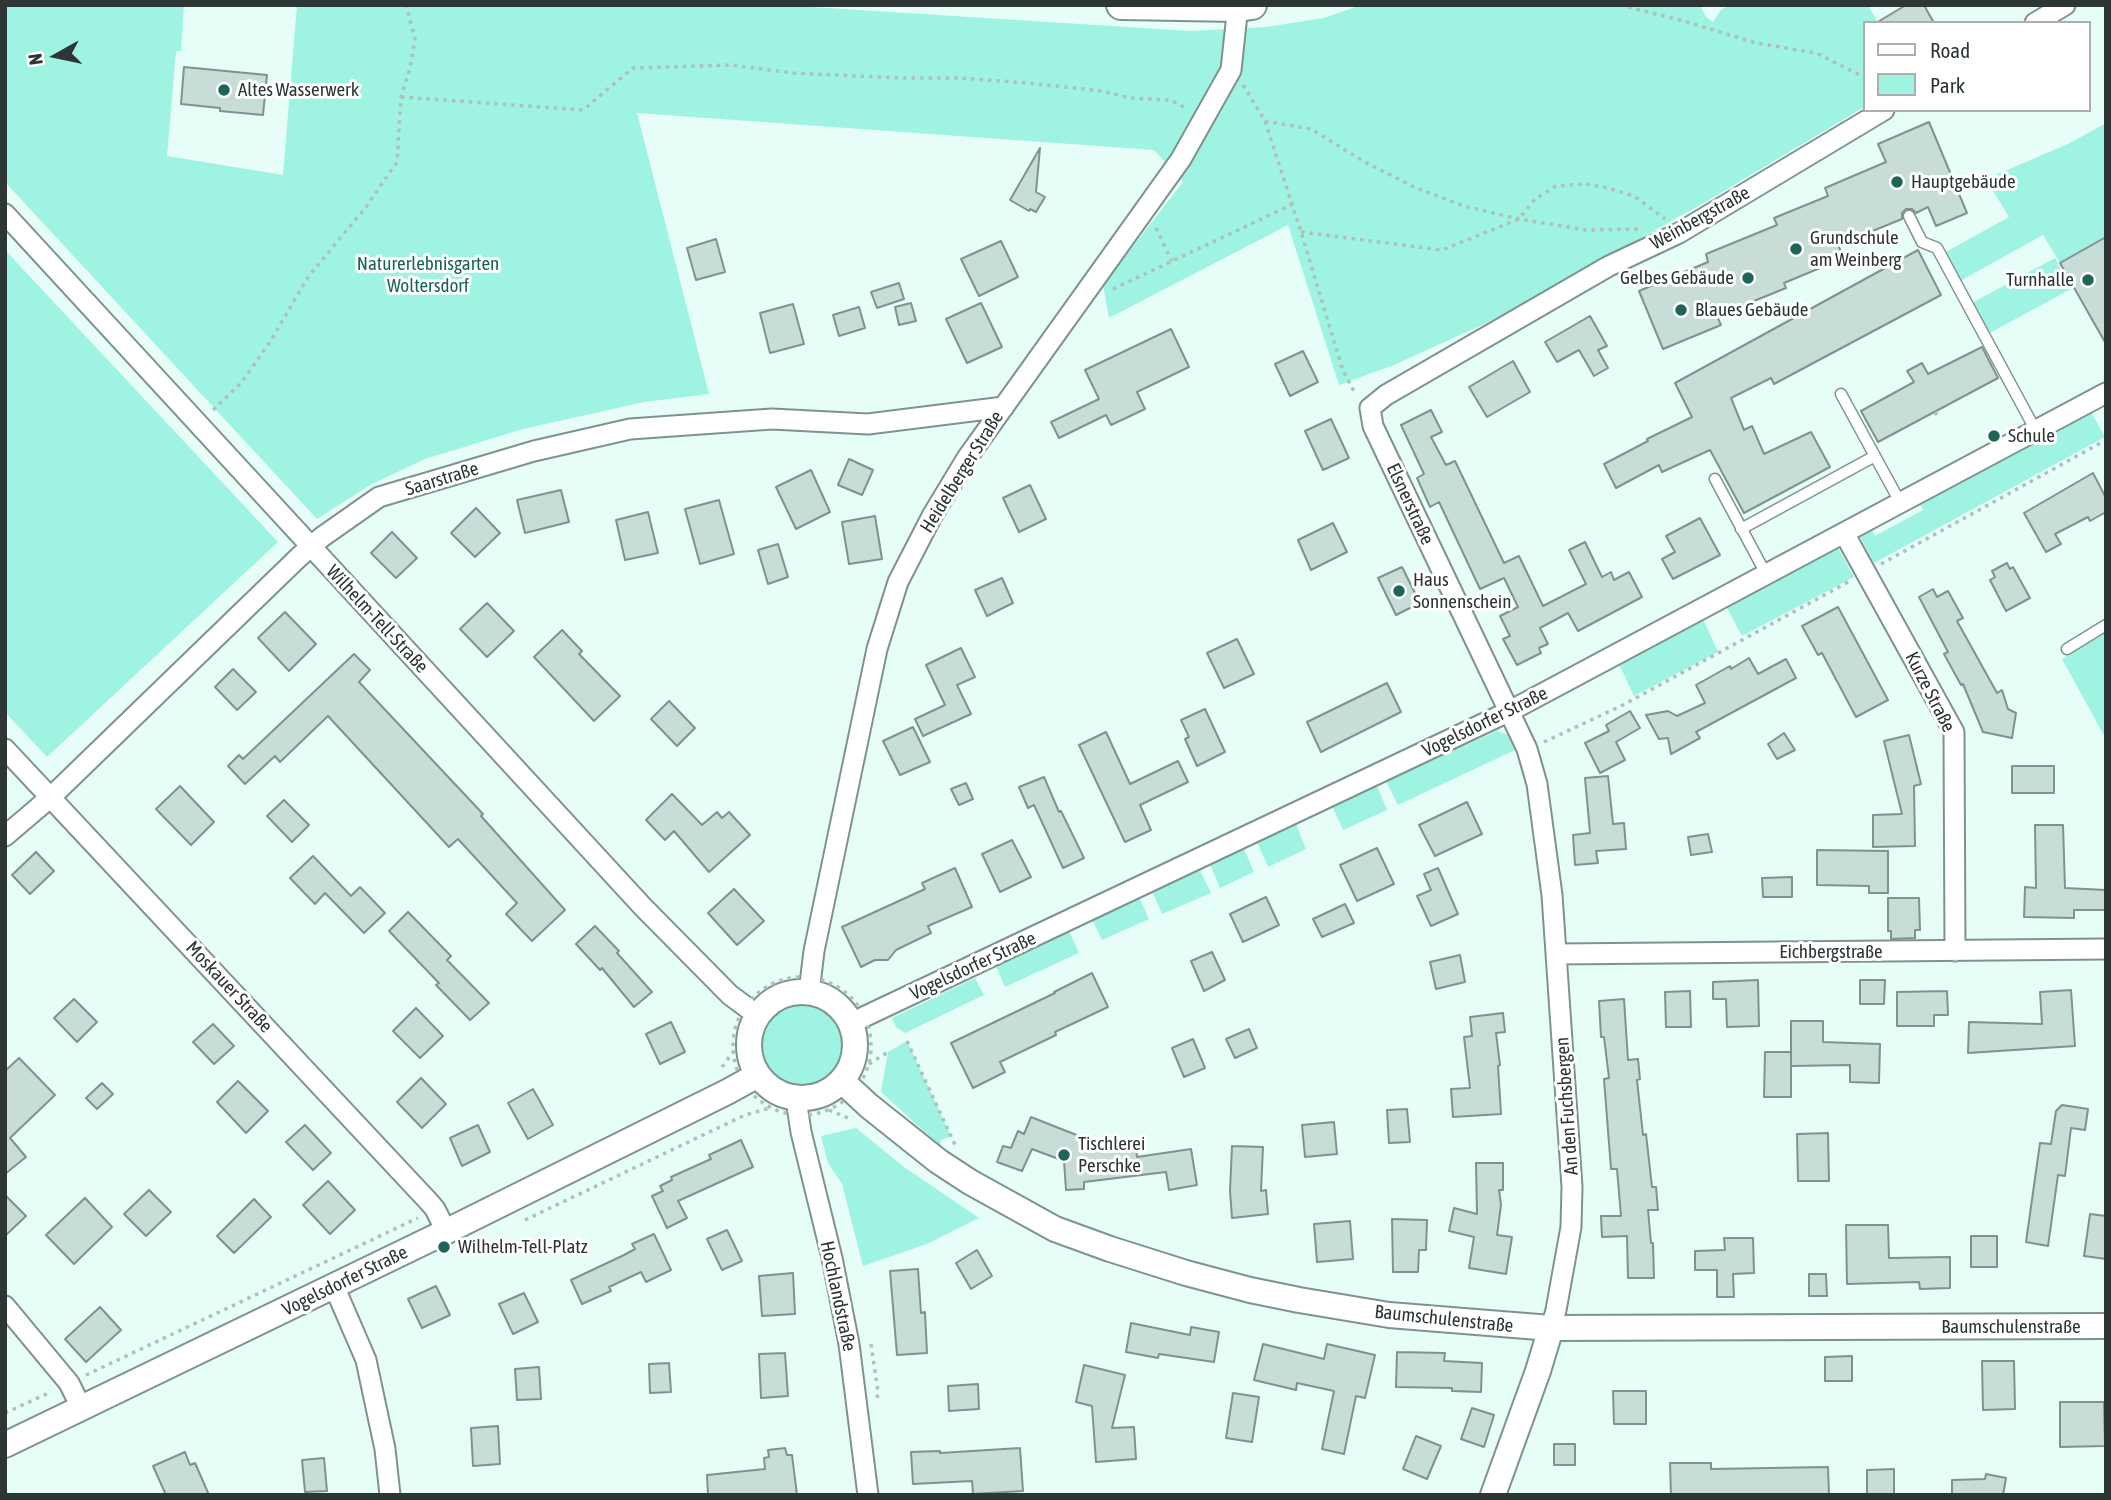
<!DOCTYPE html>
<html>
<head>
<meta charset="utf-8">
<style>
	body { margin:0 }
	#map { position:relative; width:2111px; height:1500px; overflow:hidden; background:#e7fdf7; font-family:"Asap Condensed",sans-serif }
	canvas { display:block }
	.frame { position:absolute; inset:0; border:7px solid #2d3634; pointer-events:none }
	.legend { position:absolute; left:1863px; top:21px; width:228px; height:91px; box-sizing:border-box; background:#fff; border:2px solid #abafae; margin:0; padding:9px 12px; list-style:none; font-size:21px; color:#2d3634 }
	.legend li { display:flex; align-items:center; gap:14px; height:35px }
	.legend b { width:35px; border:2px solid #abafae }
	.north { position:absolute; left:21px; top:21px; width:70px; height:70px; -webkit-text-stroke:5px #fff; paint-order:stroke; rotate:261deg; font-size:19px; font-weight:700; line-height:28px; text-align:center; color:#2d3634 }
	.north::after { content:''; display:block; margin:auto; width:24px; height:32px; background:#2d3634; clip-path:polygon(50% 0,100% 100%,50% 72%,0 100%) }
</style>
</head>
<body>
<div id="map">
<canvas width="2111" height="1500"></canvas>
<div class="frame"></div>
<ul class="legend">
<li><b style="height:9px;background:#fff"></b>Road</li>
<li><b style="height:19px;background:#9ff3e2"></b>Park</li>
</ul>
<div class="north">N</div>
</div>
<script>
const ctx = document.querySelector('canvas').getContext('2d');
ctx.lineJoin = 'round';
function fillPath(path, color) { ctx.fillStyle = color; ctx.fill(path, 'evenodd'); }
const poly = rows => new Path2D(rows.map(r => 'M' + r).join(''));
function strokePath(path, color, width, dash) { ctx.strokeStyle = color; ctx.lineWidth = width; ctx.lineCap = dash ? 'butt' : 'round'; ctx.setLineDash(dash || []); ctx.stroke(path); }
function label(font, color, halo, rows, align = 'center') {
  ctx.font = font + ' "Asap Condensed",sans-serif'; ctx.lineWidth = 6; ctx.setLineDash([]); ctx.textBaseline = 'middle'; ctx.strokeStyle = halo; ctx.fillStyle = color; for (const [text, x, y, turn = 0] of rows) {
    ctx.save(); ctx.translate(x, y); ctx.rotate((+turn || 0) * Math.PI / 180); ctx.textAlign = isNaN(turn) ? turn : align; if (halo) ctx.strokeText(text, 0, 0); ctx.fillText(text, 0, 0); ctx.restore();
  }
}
fillPath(poly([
	[5,5,184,5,181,51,176,51,167,156,283,175,297,5,781,5,1190,31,1266,27,1324,18,1361,5,1700,5,1706,17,1713,22,1721,10,1730,5,1868,5,1878,23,1864,23,1864,107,1707,201,1506,314,1394,365,1339,385,1288,225,1109,318,1103,285,1183,182,1154,150,637,113,709,394,644,402,523,429,425,459,370,485,317,519,5,182],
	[2106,123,2106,237,2060,263,2043,235,1960,281,1944,253,2009,217,1986,179,2068,144],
	[5,250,278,542,47,757,5,712],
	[2055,258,2071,289,1986,335,1970,304],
	[2090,410,2105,437,1874,563,1860,537,1872,530,1875,536,1923,510,1919,503],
	[1837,546,1854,577,1742,636,1726,606],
	[1703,619,1718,652,1634,696,1619,664],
	[2106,632,2106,739,2062,659],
	[1497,731,1508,735,1515,750,1398,805,1386,781],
	[1377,786,1387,810,1343,830,1332,806],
	[1296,824,1306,849,1268,867,1257,842],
	[1244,849,1254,872,1220,888,1210,864],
	[1200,870,1211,893,1162,914,1152,891],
	[1139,897,1149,919,1102,940,1092,919],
	[1069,931,1079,953,1005,987,995,964],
	[975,978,984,995,905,1033,896,1027,892,1018],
	'762 1045a40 40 0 1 1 80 0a40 40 0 1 1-80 0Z',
	[907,1041,951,1136,941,1140,940,1146,881,1092,888,1052],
	[856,1128,904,1167,979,1218,927,1244,863,1266,842,1184,828,1163,821,1136]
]), '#9ff3e2');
const building = poly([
	[1906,5,1924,5,1934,23,1876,23,1906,5],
	[184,67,267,75,263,115,220,111,220,108,181,104,184,67],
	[1929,122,1967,213,1936,226,1928,207,1916,213,1912,209,1906,209,1902,213,1902,219,1838,245,1844,258,1784,283,1786,288,1717,316,1721,325,1663,349,1639,291,1708,262,1706,254,1777,225,1774,218,1828,196,1825,188,1886,162,1878,144,1929,122],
	[1040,148,1036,192,1045,197,1036,212,1030,209,1029,211,1010,200,1040,148],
	[2106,237,2106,344,2060,263,2106,237],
	[716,239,725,272,696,280,687,248,716,239],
	[1001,241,1018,277,979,296,961,259,1001,241],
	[1918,250,1941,295,1774,384,1771,378,1731,398,1744,430,1752,426,1764,454,1811,432,1830,467,1744,513,1710,450,1662,472,1659,465,1616,488,1604,464,1648,441,1647,439,1692,417,1675,383,1918,250],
	[899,283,904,299,877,308,871,292,899,283],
	[911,303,916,321,899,325,895,307,911,303],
	[981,303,1002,347,967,363,946,319,981,303],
	[793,304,804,344,770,353,760,313,793,304],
	[859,307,865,328,839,336,833,315,859,307],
	[1590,316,1607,346,1598,350,1608,368,1594,376,1579,350,1557,362,1545,342,1590,316],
	[1171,329,1189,367,1137,392,1145,409,1111,425,1106,415,1059,438,1051,422,1099,399,1085,370,1171,329],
	[1982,347,1998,378,1878,442,1861,411,1914,382,1907,371,1922,363,1928,374,1982,347],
	[1303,351,1318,382,1290,396,1275,364,1303,351],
	[1513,361,1530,392,1487,417,1469,387,1513,361],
	[1431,410,1442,432,1431,437,1446,465,1455,461,1504,563,1519,556,1543,606,1586,584,1569,550,1585,542,1602,577,1611,572,1614,580,1629,572,1642,597,1578,631,1568,613,1540,628,1548,644,1539,648,1541,653,1517,665,1503,639,1510,636,1500,616,1518,607,1504,578,1480,589,1439,502,1430,507,1417,478,1424,474,1401,425,1431,410],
	[1331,419,1349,458,1323,470,1305,431,1331,419],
	[849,459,873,470,862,495,838,485,849,459],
	[811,470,830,512,796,529,776,487,811,470],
	[2093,473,2106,498,2106,512,2090,521,2088,517,2055,534,2061,544,2046,552,2024,513,2093,473],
	[1030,485,1046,519,1019,532,1003,498,1030,485],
	[561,490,569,522,525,533,517,500,561,490],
	[719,500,734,554,700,564,685,509,719,500],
	[476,508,500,533,475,557,451,533,476,508],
	[648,512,658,553,625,560,616,520,648,512],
	[875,516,882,559,849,564,842,522,875,516],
	[1700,518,1720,555,1673,579,1662,559,1675,552,1666,536,1700,518],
	[1333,523,1347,552,1311,570,1298,540,1333,523],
	[392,532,417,558,396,578,371,553,392,532],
	[778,544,788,577,768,584,758,550,778,544],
	[2007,563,2010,569,2013,567,2030,598,2006,611,1990,580,1995,577,1992,571,2007,563],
	[1402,567,1420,603,1396,615,1378,578,1402,567],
	[1002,578,1013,603,987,616,975,590,1002,578],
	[1933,589,1937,597,1948,591,1963,618,1957,621,1997,693,2002,690,2008,709,2016,713,2012,738,1983,732,1963,684,1961,685,1944,654,1948,652,1919,597,1933,589],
	[487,603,514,631,487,657,460,629,487,603],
	[1838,607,1888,700,1856,717,1822,653,1818,655,1802,626,1838,607],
	[285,612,316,644,289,671,258,638,285,612],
	[562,630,582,651,579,654,620,696,594,721,534,657,562,630],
	[1237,639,1254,674,1224,688,1207,653,1237,639],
	[961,648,975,677,957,685,971,714,923,736,915,719,945,705,926,665,961,648],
	[354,654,370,670,359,682,483,814,481,816,565,910,532,941,506,914,517,903,458,839,449,847,328,716,280,762,275,756,245,784,228,766,239,755,243,759,354,654],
	[1749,658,1758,674,1786,659,1796,678,1696,732,1700,738,1671,754,1668,738,1659,739,1646,715,1668,711,1677,716,1705,703,1696,685,1730,666,1731,669,1749,658],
	[233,669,256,692,237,710,215,687,233,669],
	[1387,683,1401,712,1321,752,1307,722,1387,683],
	[669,701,695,728,677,746,651,719,669,701],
	[1205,709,1225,752,1197,766,1185,739,1189,737,1181,720,1205,709],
	[1630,711,1640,728,1616,742,1625,760,1600,773,1585,743,1609,731,1606,725,1630,711],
	[913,727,930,762,900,775,883,741,913,727],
	[1106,732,1130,784,1178,761,1188,782,1140,805,1151,830,1125,842,1079,745,1106,732],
	[1784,733,1795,750,1777,759,1768,744,1784,733],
	[1909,735,1921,784,1914,786,1915,846,1873,847,1873,815,1902,814,1884,741,1909,735],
	[2012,766,2054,766,2054,793,2012,793,2012,766],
	[1608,776,1613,824,1624,823,1626,849,1596,851,1598,863,1575,865,1573,835,1590,833,1585,778,1608,776],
	[1044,777,1059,812,1061,811,1084,858,1063,868,1034,805,1028,808,1019,787,1044,777],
	[966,783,973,799,959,805,951,789,966,783],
	[180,786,214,822,191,845,156,809,180,786],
	[672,794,702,825,717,812,722,818,729,812,750,835,709,872,674,831,665,840,646,820,672,794],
	[284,800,309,825,292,842,267,816,284,800],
	[1467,802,1482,834,1435,856,1419,825,1467,802],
	[2035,825,2063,825,2065,888,2106,890,2106,910,2074,910,2074,918,2024,917,2025,887,2036,888,2035,825],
	[1708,834,1712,852,1691,855,1688,837,1708,834],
	[1012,840,1031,877,1000,892,982,854,1012,840],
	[1377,848,1394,884,1357,901,1340,865,1377,848],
	[1817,850,1888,851,1888,893,1869,893,1869,886,1817,885,1817,850],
	[36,852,54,871,30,894,12,875,36,852],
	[313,856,351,896,360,887,385,913,364,933,325,893,315,904,290,878,313,856],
	[955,868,972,907,928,926,931,933,896,950,888,960,875,960,861,967,842,927,925,889,922,883,955,868],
	[1438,868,1458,914,1431,926,1417,896,1431,890,1424,874,1438,868],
	[1792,877,1792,897,1763,897,1762,878,1792,877],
	[734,889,764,921,737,945,708,913,734,889],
	[1266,897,1279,925,1243,942,1230,914,1266,897],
	[1888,898,1919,898,1920,930,1915,930,1915,938,1891,939,1891,931,1888,931,1888,898],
	[1345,904,1354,923,1322,937,1313,919,1345,904],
	[408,912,451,956,447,960,489,1003,470,1020,436,985,439,983,389,931,408,912],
	[595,926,619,951,617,953,652,992,634,1007,602,968,600,970,576,944,595,926],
	[1212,952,1225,980,1204,991,1191,961,1212,952],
	[1460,955,1465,982,1436,989,1430,962,1460,955],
	[1092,973,1108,1007,1055,1032,1056,1035,1000,1062,1005,1072,973,1088,951,1043,1055,993,1054,992,1092,973],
	[1758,980,1759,1026,1727,1027,1726,999,1713,999,1713,982,1758,980],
	[1860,980,1885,980,1884,1004,1860,1004,1860,980],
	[2071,990,2075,1046,1968,1053,1969,1022,2042,1024,2040,992,2071,990],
	[1690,991,1691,1027,1666,1027,1665,992,1690,991],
	[1947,991,1948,1015,1934,1015,1934,1026,1897,1026,1897,992,1947,991],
	[74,999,97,1022,77,1042,54,1018,74,999],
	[1624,999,1628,1060,1638,1059,1640,1079,1637,1080,1643,1135,1646,1134,1652,1187,1656,1187,1658,1210,1648,1210,1651,1243,1653,1243,1654,1278,1628,1278,1627,1236,1602,1237,1601,1216,1621,1216,1617,1169,1611,1169,1604,1079,1609,1078,1604,1037,1601,1037,1599,1001,1624,999],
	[416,1008,443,1036,420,1058,393,1031,416,1008],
	[1503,1013,1505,1032,1496,1033,1500,1065,1498,1066,1501,1114,1453,1117,1451,1089,1470,1088,1464,1037,1472,1036,1470,1017,1503,1013],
	[1791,1021,1823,1021,1823,1042,1880,1044,1879,1083,1850,1082,1850,1065,1791,1066,1791,1021],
	[671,1022,685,1052,660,1064,646,1034,671,1022],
	[213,1024,234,1046,214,1064,193,1042,213,1024],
	[1249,1029,1257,1048,1235,1058,1226,1039,1249,1029],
	[1193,1039,1205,1068,1184,1077,1172,1048,1193,1039],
	[1765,1052,1791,1052,1791,1097,1764,1097,1765,1052],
	[19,1058,55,1095,10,1138,26,1157,5,1174,5,1071,19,1058],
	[421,1078,446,1104,422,1128,397,1102,421,1078],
	[238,1081,268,1111,246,1133,217,1102,238,1081],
	[102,1083,113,1094,97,1109,86,1098,102,1083],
	[533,1089,553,1125,528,1139,508,1103,533,1089],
	[2062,1105,2088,1109,2085,1130,2071,1128,2065,1176,2058,1175,2048,1246,2026,1242,2040,1143,2051,1144,2056,1111,2062,1105],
	[1407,1109,1410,1142,1389,1143,1387,1110,1407,1109],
	[1031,1117,1079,1136,1081,1148,1135,1141,1137,1157,1191,1149,1197,1185,1169,1190,1166,1172,1084,1182,1084,1189,1066,1190,1064,1161,1032,1149,1022,1171,997,1162,1003,1146,1011,1148,1018,1131,1024,1134,1031,1117],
	[1334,1122,1337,1154,1305,1157,1302,1125,1334,1122],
	[305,1125,331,1153,313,1170,286,1142,305,1125],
	[478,1125,490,1152,462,1166,450,1138,478,1125],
	[1828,1133,1829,1181,1798,1181,1797,1134,1828,1133],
	[741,1140,753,1167,678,1201,687,1218,667,1228,652,1196,663,1191,660,1186,672,1180,671,1177,711,1159,709,1155,741,1140],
	[1232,1146,1263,1147,1261,1191,1266,1190,1268,1214,1232,1218,1230,1191,1232,1146],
	[1476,1163,1503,1163,1503,1190,1499,1190,1501,1205,1497,1235,1512,1237,1506,1274,1469,1268,1474,1237,1449,1231,1454,1208,1477,1214,1476,1163],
	[328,1181,355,1210,330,1234,303,1205,328,1181],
	[149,1190,171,1212,146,1236,124,1214,149,1190],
	[5,1195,26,1216,5,1236,5,1195],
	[85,1198,112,1227,74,1264,46,1235,85,1198],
	[254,1199,271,1217,234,1253,217,1236,254,1199],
	[2090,1214,2106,1216,2106,1259,2084,1256,2090,1214],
	[1392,1219,1427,1220,1426,1250,1419,1250,1418,1272,1393,1272,1392,1219],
	[1350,1221,1353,1259,1317,1262,1314,1224,1350,1221],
	[1846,1225,1888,1225,1889,1258,1950,1257,1950,1288,1920,1289,1919,1282,1847,1284,1846,1225],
	[727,1230,742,1261,722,1270,707,1239,727,1230],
	[654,1234,671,1270,646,1282,641,1272,609,1287,611,1291,582,1304,571,1280,624,1255,635,1249,632,1244,654,1234],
	[1971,1236,1997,1236,1997,1267,1971,1267,1971,1236],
	[1724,1238,1753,1238,1754,1273,1733,1274,1734,1297,1717,1297,1717,1270,1695,1270,1695,1251,1725,1250,1724,1238],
	[977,1250,992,1276,971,1289,956,1263,977,1250],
	[918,1269,921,1313,925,1312,927,1353,897,1355,890,1271,918,1269],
	[793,1273,795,1314,762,1316,759,1276,793,1273],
	[1809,1274,1826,1274,1827,1296,1809,1296,1809,1274],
	[436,1286,450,1315,422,1328,408,1299,436,1286],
	[524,1293,538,1322,513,1334,499,1304,524,1293],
	[100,1307,121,1330,86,1362,65,1339,100,1307],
	[1131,1323,1190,1335,1191,1327,1219,1332,1214,1362,1159,1354,1158,1358,1126,1352,1131,1323],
	[1263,1344,1324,1359,1327,1344,1375,1355,1365,1398,1356,1396,1344,1454,1322,1449,1334,1391,1297,1383,1296,1390,1254,1380,1263,1344],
	[1397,1352,1445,1353,1444,1361,1482,1363,1481,1392,1452,1391,1452,1388,1396,1387,1397,1352],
	[785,1353,788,1396,761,1398,759,1354,785,1353],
	[1852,1356,1852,1381,1825,1381,1825,1357,1852,1356],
	[1982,1361,2014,1361,2015,1409,1983,1410,1982,1361],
	[669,1363,671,1392,650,1393,649,1364,669,1363],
	[1084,1365,1125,1375,1112,1428,1134,1427,1136,1459,1096,1462,1092,1406,1076,1402,1084,1365],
	[539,1367,541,1399,517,1400,515,1369,539,1367],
	[978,1384,979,1409,949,1411,948,1386,978,1384],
	[1613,1391,1646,1391,1646,1424,1614,1424,1613,1391],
	[1233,1393,1259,1397,1252,1442,1226,1438,1233,1393],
	[2060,1402,2104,1402,2105,1446,2060,1447,2060,1402],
	[1472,1408,1494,1415,1484,1447,1461,1439,1472,1408],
	[498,1426,500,1464,473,1466,471,1428,498,1426],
	[1416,1436,1441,1446,1427,1479,1403,1469,1416,1436],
	[1554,1444,1575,1444,1575,1465,1554,1465,1554,1444],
	[785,1448,787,1455,792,1455,797,1495,708,1495,707,1475,765,1469,764,1458,769,1457,768,1450,785,1448],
	[1020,1448,1023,1491,973,1494,972,1481,913,1484,911,1452,940,1451,940,1453,1020,1448],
	[185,1452,190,1465,195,1463,209,1495,166,1495,153,1466,185,1452],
	[324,1458,327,1491,305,1492,302,1460,324,1458],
	[1670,1463,1711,1463,1711,1469,1828,1467,1829,1495,1671,1495,1670,1463],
	[1894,1469,1894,1495,1867,1495,1867,1470,1894,1469],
	[1986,1474,2006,1478,2003,1495,1952,1495,1952,1480,1985,1479,1986,1474]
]);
fillPath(building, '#c8ddd8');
strokePath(building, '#7f928e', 2);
const service = poly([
	[1909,216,1922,242,1937,248,2036,431],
	[1841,394,1900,502],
	[1715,479,1766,574],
	[1741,529,1875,456],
	[2067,649,2106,625]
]);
const minor = poly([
	[2035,23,2065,5],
	[5,214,643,907,730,995,757,1015],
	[1844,533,1954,732,1955,951],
	[5,749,430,1203,435,1209,446,1231],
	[5,836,52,796,299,557,322,537,379,497,534,451,630,429,772,419,868,424,1004,407],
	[1557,954,2106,949],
	[809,992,814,951,877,649,898,582,932,516,967,458,1181,159,1231,70,1238,5],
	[851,1023,1510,711,2106,393],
	[796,1099,801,1132,832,1258,849,1344,868,1495],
	[334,1286,366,1360,385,1449,390,1495],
	[5,1306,69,1383,82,1409],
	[1551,1328,1556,1310,1571,1227,1572,1187,1552,895,1537,784,1527,749,1373,426,1370,408,1386,395,1609,266,1679,233,1884,110]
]);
const tertiary = poly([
	'749 1045a53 53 0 1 1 106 0a53 53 0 1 1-106 0Z',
	[842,1081,869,1106,938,1161,970,1182,1055,1229,1110,1249,1186,1273,1250,1290,1299,1300,1389,1315,1551,1328,2106,1326],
	[5,1445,439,1235,727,1092,758,1075],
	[1493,1495,1538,1371,1551,1328]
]);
const secondary = poly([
	[1121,5,1238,7,1252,5]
]);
strokePath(service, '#7f938e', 13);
strokePath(minor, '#7f938e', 23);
strokePath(tertiary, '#7f938e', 28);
strokePath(secondary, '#7f938e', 32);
strokePath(poly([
	[1620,5,1684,21,1756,43,1816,53,1864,77],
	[1243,85,1265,121,1301,232,1343,371,1356,395],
	[401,97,583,110,633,68,731,65,793,73,901,78,960,78,1028,83,1102,91,1130,98,1170,100,1186,108],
	[1265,121,1311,129,1363,161,1414,187,1464,206,1519,219,1586,230,1638,229],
	[1156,228,1172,261],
	[1301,232,1442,250,1519,219,1535,199,1556,186,1586,184,1608,188,1634,196,1665,219],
	[1113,289,1291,205],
	[213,410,241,383,270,342,308,277,366,207,397,162,401,97,410,68,415,39,406,5],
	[1935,412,1938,417],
	[1881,564,2106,440],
	[1544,742,1623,705,1850,581],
	'733 1046a69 69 0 1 1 138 0a69 69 0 1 1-138 0Z',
	[907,1041,955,1145],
	[869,1064,888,1052],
	[722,1067,733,1052],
	[829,1110,848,1118],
	[525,1220,745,1115,770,1108],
	[871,1344,878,1392,877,1399],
	[86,1375,418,1218],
	[5,1413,51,1392]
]), '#aec0bc', 3.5, [3.5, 5]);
strokePath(service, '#fff', 10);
strokePath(minor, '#fff', 19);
strokePath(tertiary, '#fff', 24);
strokePath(secondary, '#fff', 28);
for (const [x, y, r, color] of [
	[224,90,7,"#1e6559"],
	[1897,182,7,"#1e6559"],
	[1796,249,7,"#1e6559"],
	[1748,278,7,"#1e6559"],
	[2088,280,7,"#1e6559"],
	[1681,310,7,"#1e6559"],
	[1994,436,7,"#1e6559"],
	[1399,591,7,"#1e6559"],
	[1064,1155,7,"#1e6559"],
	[444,1247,7,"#1e6559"]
]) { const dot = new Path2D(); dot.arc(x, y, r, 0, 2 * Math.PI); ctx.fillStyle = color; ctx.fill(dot); strokePath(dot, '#fff', 2.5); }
label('19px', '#2d3634', '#fff', [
	["Altes Wasserwerk",238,90],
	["Hauptgebäude",1911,182],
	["Grundschule",1810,238],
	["am Weinberg",1810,260],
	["Gelbes Gebäude",1734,278,"right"],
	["Turnhalle",2074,280,"right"],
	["Blaues Gebäude",1695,310],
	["Schule",2008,436],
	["Haus",1413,580],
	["Sonnenschein",1413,602],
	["Tischlerei",1078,1144],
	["Perschke",1078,1166],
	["Wilhelm-Tell-Platz",458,1247]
], 'left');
label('19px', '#2d3634', '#fff', [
	["Weinbergstraße",1700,218,-29],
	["Heidelberger Straße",962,472,-58],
	["Saarstraße",442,479,-17],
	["Elsnerstraße",1410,504,65],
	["Wilhelm-Tell-Straße",377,619,47],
	["Kurze Straße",1930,692,63],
	["Vogelsdorfer Straße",1485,722,-26],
	["Eichbergstraße",1831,952],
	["Vogelsdorfer Straße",973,966,-25],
	["Moskauer Straße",229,987,47],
	["An den Fuchsbergen",1567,1106,-94],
	["Vogelsdorfer Straße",345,1281,-26],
	["Hochlandstraße",838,1296,78],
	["Baumschulenstraße",1444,1319,6],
	["Baumschulenstraße",2011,1327]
]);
label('19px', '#186458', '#fff', [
	["Naturerlebnisgarten",428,264],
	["Woltersdorf",428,286]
]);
</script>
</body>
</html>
